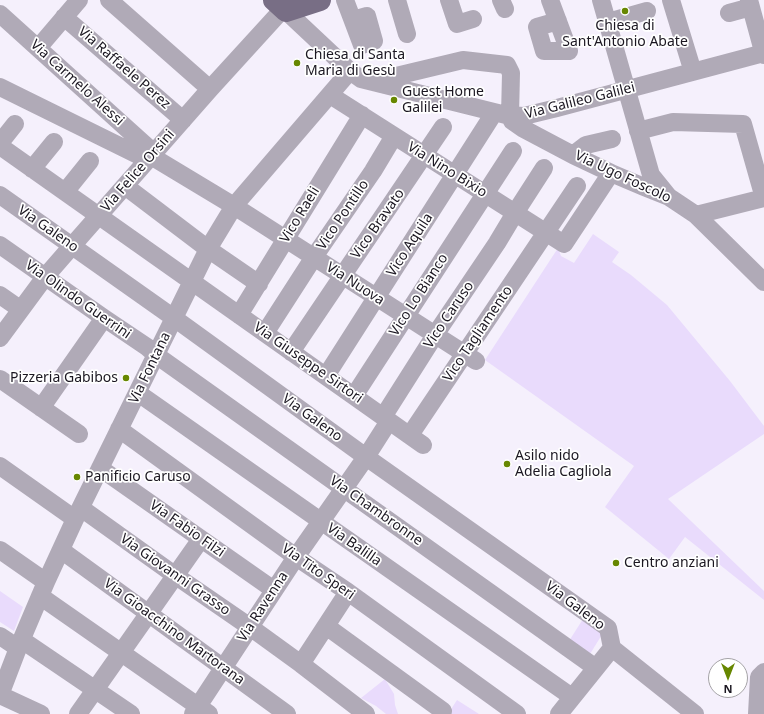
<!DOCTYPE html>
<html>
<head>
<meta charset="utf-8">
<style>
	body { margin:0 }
	#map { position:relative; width:764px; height:714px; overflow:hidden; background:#f5f0fc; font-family:"Noto Sans",sans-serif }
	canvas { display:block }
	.north { position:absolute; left:708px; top:658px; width:40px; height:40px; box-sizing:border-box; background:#fff; border:1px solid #a4a2a6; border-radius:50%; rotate:180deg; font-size:11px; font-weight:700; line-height:16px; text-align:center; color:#1b1721 }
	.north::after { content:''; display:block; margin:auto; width:14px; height:18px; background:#678700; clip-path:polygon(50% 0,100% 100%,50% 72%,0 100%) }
</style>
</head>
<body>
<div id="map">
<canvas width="764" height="714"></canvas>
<div class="north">N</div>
</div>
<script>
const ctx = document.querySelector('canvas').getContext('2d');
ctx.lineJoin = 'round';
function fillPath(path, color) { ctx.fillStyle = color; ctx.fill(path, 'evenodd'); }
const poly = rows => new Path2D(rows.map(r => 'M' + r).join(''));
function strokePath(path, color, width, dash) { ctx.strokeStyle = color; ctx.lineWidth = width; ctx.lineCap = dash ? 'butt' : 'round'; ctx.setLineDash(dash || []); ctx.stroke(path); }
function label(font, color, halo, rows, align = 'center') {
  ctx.font = font + ' "Noto Sans",sans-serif'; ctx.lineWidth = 3.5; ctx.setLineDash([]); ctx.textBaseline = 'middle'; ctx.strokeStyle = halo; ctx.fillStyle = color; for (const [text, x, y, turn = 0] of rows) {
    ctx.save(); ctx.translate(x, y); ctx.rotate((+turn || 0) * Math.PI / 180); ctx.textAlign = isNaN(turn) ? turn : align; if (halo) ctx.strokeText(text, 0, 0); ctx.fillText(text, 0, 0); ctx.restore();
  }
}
fillPath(poly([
	[593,234,619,252,612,262,631,275,667,305,730,381,764,426,764,434,668,499,764,591,764,600,685,537,669,559,605,507,634,466,485,360,558,248,561,256,574,263],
	[0,591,23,607,14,631,0,622],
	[583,619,603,633,590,654,569,641],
	[385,679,394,694,395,705,398,714,386,714,376,706,361,698],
	[457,700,479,714,448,714]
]), '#e9dbfc');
strokePath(poly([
	[109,0,210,89],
	[345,0,362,45,374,41,367,16,353,20],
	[397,0,407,34],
	[449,0,457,24,473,19],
	[501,0,505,9],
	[550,0,569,51,544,51,537,27,558,21],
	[601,0,651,175,668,196],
	[671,0,693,72],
	[749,0,764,55],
	[286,11,350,71,361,79,506,115,524,116,557,108,764,53],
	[729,13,751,7],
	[0,14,154,153],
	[64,17,183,120],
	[608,22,647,11],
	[38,48,79,0],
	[386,85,396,76,463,60,507,65,511,73,510,116,512,121,522,128,573,155,611,173,644,187,669,197,696,215,764,282],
	[0,87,148,160],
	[330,95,564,244,611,173],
	[638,131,673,122,743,124,764,198],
	[0,143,15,124],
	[0,146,423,445],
	[573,155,586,145,612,139],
	[151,156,234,206,476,361],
	[32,169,54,142],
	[125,186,208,249,259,284],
	[65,192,90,161],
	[0,195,174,318,366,457,608,628,612,648],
	[696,215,764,198],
	[0,245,104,318,147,347,156,355,596,668],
	[0,295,20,309],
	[239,315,362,115],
	[265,333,314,257,373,171,394,136],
	[0,338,45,277,72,246,210,89,283,9],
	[291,352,443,127],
	[326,376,494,113],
	[0,379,79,434],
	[138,393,572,697],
	[354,396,513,151],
	[41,408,104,318],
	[383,417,435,335,497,243,515,213,544,168],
	[119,429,296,557,348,592,517,714],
	[410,435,577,186],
	[0,466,75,519],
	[100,468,274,590],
	[81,508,176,576,250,627,301,664,366,714],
	[0,550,46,582],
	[61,550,287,714],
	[40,596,209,714],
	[326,626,443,711],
	[0,636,18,648],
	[22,640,131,714],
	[612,648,695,714],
	[301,664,348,592],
	[0,695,18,648,46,582,75,519,208,249,234,206,350,71],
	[0,695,41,714],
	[78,714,201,539],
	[193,714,296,557,366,457,389,421],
	[559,714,612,648],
	[757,714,759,677,764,672]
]), '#b0aab7', 18);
strokePath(poly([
	[274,0,286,11,320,0]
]), '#786e85', 22);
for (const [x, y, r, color] of [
	[625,11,4,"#678700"],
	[297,63,4,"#678700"],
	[394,100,4,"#678700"],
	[126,378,4,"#678700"],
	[507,464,4,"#678700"],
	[77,477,4,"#678700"],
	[616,563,4,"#678700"]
]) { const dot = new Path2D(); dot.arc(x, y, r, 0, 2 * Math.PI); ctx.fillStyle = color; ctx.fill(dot); strokePath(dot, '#fff', 1.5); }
label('14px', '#1b1721', '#fff', [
	["Chiesa di",625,26,"center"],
	["Sant'Antonio Abate",625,42,"center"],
	["Chiesa di Santa",305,55],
	["Maria di Gesù",305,71],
	["Guest Home",402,92],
	["Galilei",402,108],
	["Pizzeria Gabibos",118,378,"right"],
	["Asilo nido",515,456],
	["Adelia Cagliola",515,472],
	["Panificio Caruso",85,477],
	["Centro anziani",624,563]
], 'left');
label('14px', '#1b1721', '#fff', [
	["Via Raffaele Perez",124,68,41],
	["Via Carmelo Alessi",77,83,42],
	["Via Galileo Galilei",580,101,-14],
	["Via Nino Bixio",447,170,32],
	["Via Felice Orsini",138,171,-49],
	["Via Ugo Foscolo",623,177,25],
	["Vico Raeli",300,215,-59],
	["Vico Pontillo",343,215,-56],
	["Vico Bravato",378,224,-55],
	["Via Galeno",48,229,35],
	["Vico Aquila",410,245,-57],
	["Via Nuova",355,284,33],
	["Vico Lo Bianco",419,295,-57],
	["Via Olindo Guerrini",78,300,35],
	["Vico Caruso",449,315,-56],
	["Vico Tagliamento",478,334,-56],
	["Via Giuseppe Sirtori",308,363,35],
	["Via Fontana",150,368,-64],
	["Via Galeno",312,418,36],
	["Via Chambronne",376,511,35],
	["Via Fabio Filzi",187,529,35],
	["Via Balilla",354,545,35],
	["Via Tito Speri",318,572,35],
	["Via Giovanni Grasso",175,575,35],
	["Via Galeno",575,606,37],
	["Via Ravenna",263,607,-57],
	["Via Gioacchino Martorana",174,632,36]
]);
</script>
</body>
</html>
